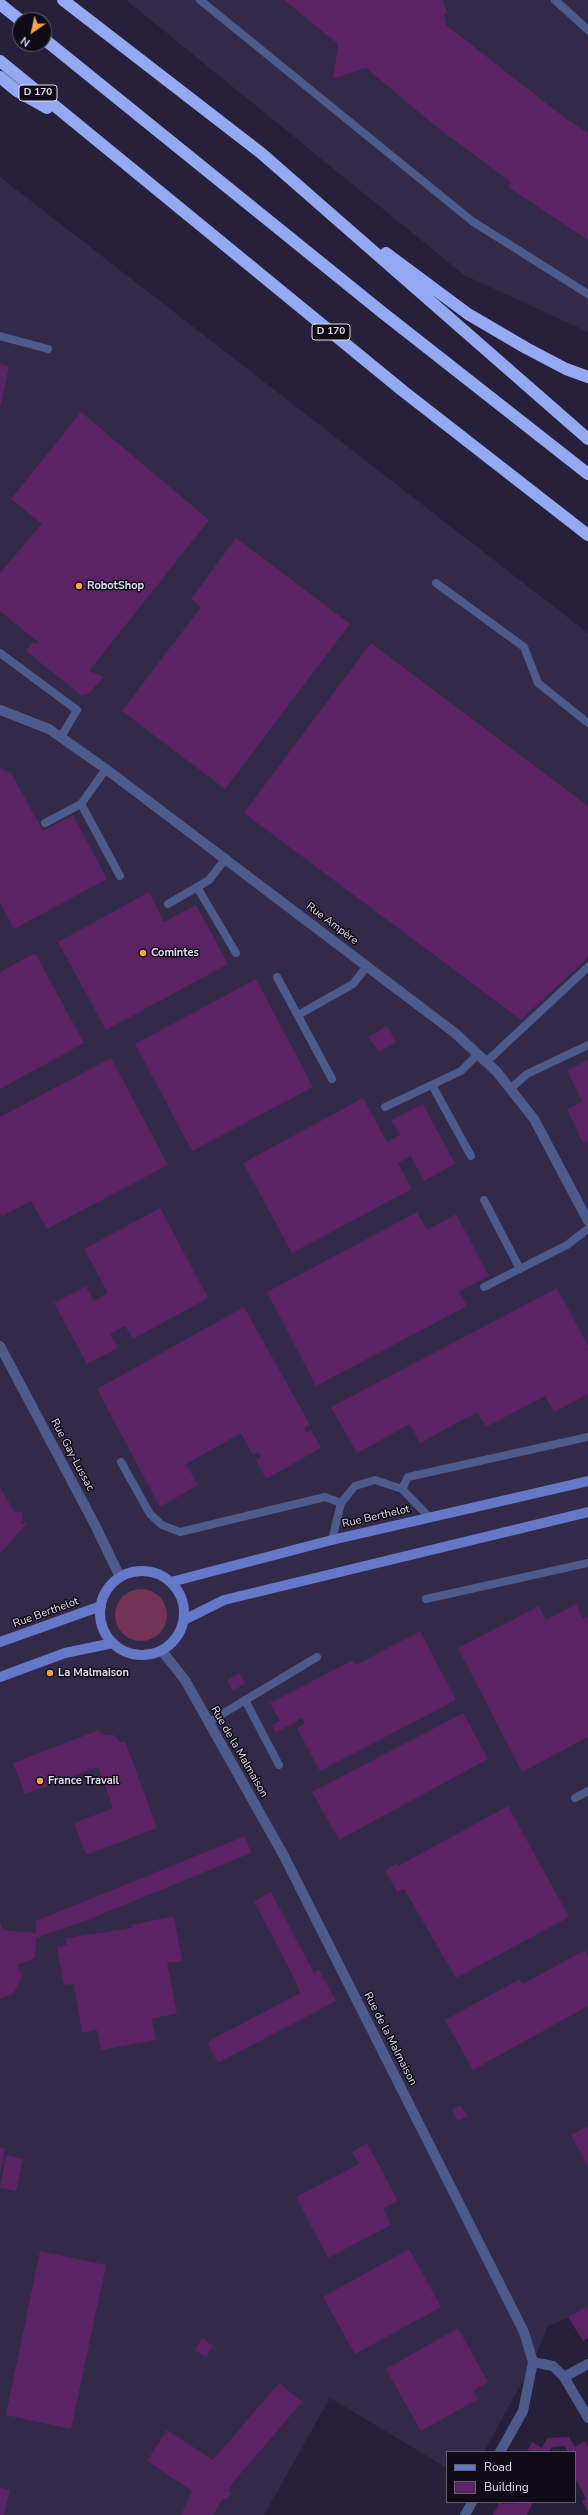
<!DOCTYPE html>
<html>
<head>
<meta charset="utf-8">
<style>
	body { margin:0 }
	#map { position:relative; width:588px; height:2515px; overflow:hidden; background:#27203a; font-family:"Nunito Sans",sans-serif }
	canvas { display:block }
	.legend { position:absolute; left:446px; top:2451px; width:130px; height:52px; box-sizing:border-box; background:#0f0c18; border:1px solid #63606e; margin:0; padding:5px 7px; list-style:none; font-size:12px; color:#e1ddef }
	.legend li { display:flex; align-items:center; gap:8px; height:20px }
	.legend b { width:20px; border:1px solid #63606e }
	.north { position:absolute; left:12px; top:12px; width:40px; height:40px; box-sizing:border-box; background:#0f0c18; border:1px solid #63606e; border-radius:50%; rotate:214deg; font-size:11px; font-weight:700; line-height:16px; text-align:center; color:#e1ddef }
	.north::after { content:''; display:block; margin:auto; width:14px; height:18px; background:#f6a248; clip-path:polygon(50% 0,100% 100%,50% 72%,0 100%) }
</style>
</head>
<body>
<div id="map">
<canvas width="588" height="2515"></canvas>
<ul class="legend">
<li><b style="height:5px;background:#6478c7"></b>Road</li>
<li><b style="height:11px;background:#5b2363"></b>Building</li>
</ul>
<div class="north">N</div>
</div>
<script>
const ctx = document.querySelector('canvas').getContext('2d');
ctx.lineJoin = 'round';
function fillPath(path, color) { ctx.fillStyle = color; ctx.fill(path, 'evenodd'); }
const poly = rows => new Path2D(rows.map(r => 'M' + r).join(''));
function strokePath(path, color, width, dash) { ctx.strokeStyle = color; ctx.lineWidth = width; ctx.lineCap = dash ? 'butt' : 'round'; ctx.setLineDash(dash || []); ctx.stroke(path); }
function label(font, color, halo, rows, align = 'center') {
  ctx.font = font + ' "Nunito Sans",sans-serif'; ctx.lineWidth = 3; ctx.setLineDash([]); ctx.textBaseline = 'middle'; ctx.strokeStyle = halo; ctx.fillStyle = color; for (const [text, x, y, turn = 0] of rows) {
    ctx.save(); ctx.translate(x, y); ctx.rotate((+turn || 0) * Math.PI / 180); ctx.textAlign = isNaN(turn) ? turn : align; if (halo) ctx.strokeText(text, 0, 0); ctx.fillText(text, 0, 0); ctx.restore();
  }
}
fillPath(poly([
	[126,0,588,0,588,332,464,275],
	[0,177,588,633,588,2310,548,2326,533,2362,484,2452,447,2452,447,2468,330,2398,264,2515,0,2515]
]), '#332948');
fillPath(poly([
	'115 1615a26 26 0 1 1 52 0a26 26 0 1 1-52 0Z'
]), '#743257');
fillPath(poly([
	[284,0,443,0,447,13,444,14,446,25,565,118,588,133,588,240,508,187,511,182,439,129,366,68,333,79,338,44],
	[0,364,9,366,1,404,0,404],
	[81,412,209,520,89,671,104,677,89,693,82,696,26,651,33,642,37,644,38,642,0,611,0,573,42,524,11,499],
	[236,538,350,624,225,789,122,711,201,607,191,599],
	[371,643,588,806,588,957,521,1020,244,813],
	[0,768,11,773,43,831,73,815,107,879,14,929,0,902],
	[149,892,164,922,196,905,228,964,106,1030,58,942],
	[35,953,84,1043,0,1089,0,972],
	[256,979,313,1087,192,1151,135,1044],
	[387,1026,396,1042,379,1052,368,1037],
	[111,1058,168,1165,47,1229,31,1201,2,1216,0,1212,0,1117],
	[588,1060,588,1141,583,1143,567,1109,582,1102,567,1070],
	[363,1098,387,1142,400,1135,391,1120,423,1104,455,1164,424,1181,411,1156,398,1163,412,1189,292,1253,243,1163],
	[160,1208,208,1298,133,1339,125,1326,110,1334,118,1348,87,1364,54,1303,86,1286,94,1301,108,1293,84,1249],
	[417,1212,427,1230,456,1214,489,1276,459,1292,467,1306,316,1386,267,1292],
	[557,1288,588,1346,588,1394,554,1412,545,1396,486,1427,477,1412,420,1443,410,1424,357,1453,331,1407],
	[244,1307,310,1425,304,1428,306,1433,311,1430,321,1448,266,1479,256,1460,261,1457,258,1452,253,1455,241,1433,186,1464,198,1485,160,1507,97,1389],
	[0,1487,15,1513,21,1511,23,1515,21,1524,27,1523,0,1554],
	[576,1604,583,1619,588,1616,588,1737,522,1772,458,1648,539,1606,546,1620],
	[420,1631,456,1700,320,1771,297,1728,305,1724,302,1718,275,1733,272,1725,280,1721,270,1703,353,1660,356,1665],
	[239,1673,245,1683,233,1691,227,1681],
	[463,1713,488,1759,339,1840,312,1792],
	[99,1730,100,1734,114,1735,121,1743,125,1741,157,1828,86,1855,74,1823,113,1808,98,1767,25,1794,13,1763],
	[508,1806,569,1917,456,1978,404,1889,397,1892,385,1870,397,1863,398,1866],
	[245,1836,251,1853,90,1919,36,1938,35,1958,17,1965,22,1975,14,1993,0,1999,0,1922,3,1930,36,1933,36,1921],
	[271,1892,314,1973,319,1970,336,2001,218,2063,207,2042,300,1993,295,1980,254,1901],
	[174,1916,182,1961,167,1963,177,2013,152,2019,156,2040,101,2050,97,2030,82,2033,74,1984,64,1985,57,1947,67,1945,66,1938,132,1928,131,1925],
	[585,1950,588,1955,588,2006,473,2070,445,2020,520,1979,523,1984],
	[461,2105,467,2116,458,2121,452,2110],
	[588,2126,588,2167,571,2135],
	[367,2143,398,2201,383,2208,391,2225,328,2258,296,2197,359,2164,352,2152],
	[0,2148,5,2149,1,2171,0,2170],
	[6,2155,23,2159,16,2191,0,2188],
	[409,2249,441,2307,355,2354,323,2297],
	[40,2251,106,2265,71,2429,6,2415],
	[588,2306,588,2338,583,2341,568,2317],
	[458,2328,488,2382,473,2391,478,2399,421,2431,386,2369],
	[202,2338,213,2346,206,2357,195,2350],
	[279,2383,302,2402,235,2480,228,2490,231,2493,226,2500,223,2498,213,2515,181,2515,192,2491,147,2461,167,2430,213,2460],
	[569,2437,575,2447,585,2441,588,2447,588,2511,582,2501,586,2499,575,2478,575,2452,568,2452,565,2446,552,2447,549,2452,527,2452,532,2442,542,2448,547,2438],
	[0,2488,10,2490,4,2515,0,2515],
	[500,2502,503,2504,533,2502,527,2515,493,2515]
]), '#5b2363');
strokePath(poly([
	[200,0,472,221,588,294],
	[555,0,588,30],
	[0,336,48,349],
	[436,583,524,647,538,683,588,723],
	[0,653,77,710,61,737],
	[106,769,81,804,120,876],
	[45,823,81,804],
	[197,887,236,953],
	[168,904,209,880,226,858],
	[277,977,332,1079],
	[298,1015,353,984,367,966],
	[486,1062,588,967],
	[432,1085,471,1156],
	[510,1089,527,1074,588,1045],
	[385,1107,461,1071,478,1054],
	[484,1200,520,1269],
	[484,1287,567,1245,588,1229],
	[121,1462,150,1514,162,1525,180,1532,325,1497,341,1503],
	[402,1489,408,1477,588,1437],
	[332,1540,341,1503,355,1486,375,1480,402,1489,429,1517],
	[426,1599,588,1563],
	[245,1700,279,1765],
	[209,1722,317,1657],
	[575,1798,588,1791]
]), '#4d5b8c', 8);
strokePath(poly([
	[0,710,49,729,106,769,455,1033,497,1072,534,1119,588,1221],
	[0,1346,95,1525,120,1577],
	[162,1651,185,1680,284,1856,524,2332,533,2362,523,2411,500,2452],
	[533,2362,553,2366,564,2377,588,2418],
	[564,2377,588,2364],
	[465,2515,472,2502]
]), '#4d5b8c', 10);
strokePath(poly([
	'100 1613a42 42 0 1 1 84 0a42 42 0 1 1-84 0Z',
	[171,1582,332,1540,588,1481],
	[184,1620,224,1600,588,1512],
	[0,1642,101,1606],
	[0,1677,65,1653,113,1643]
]), '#6478c7', 10);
strokePath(poly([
	[63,0,261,153,588,439],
	[0,4,20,20],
	[44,39,383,313,588,474],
	[0,61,403,391,588,535],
	[0,77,17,91,47,108],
	[386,253,468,314,526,348,566,369,588,377]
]), '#94a9f2', 12);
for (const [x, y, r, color] of [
	[79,586,4,"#f6a248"],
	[143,953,4,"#f6a248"],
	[50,1673,4,"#f6a248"],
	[40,1781,4,"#f6a248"]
]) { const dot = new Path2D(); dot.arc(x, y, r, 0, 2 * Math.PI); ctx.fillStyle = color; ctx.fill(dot); strokePath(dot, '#0f0c18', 1.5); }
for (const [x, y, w] of [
	[38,93,38],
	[331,332,38]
]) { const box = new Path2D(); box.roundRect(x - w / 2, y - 8, w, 16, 3); ctx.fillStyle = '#0f0c18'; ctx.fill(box); strokePath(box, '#e1ddef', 1); }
label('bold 10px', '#e1ddef', null, [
	["D 170",38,93],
	["D 170",331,332]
]);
label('bold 11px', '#e1ddef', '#0f0c18', [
	["RobotShop",87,586],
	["Comintes",151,953],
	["La Malmaison",58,1673],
	["France Travail",48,1781]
], 'left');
label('11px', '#e1ddef', '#0f0c18', [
	["Rue Ampère",332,924,37],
	["Rue Gay-Lussac",72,1455,62],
	["Rue Berthelot",376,1517,-13],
	["Rue Berthelot",46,1613,-20],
	["Rue de la Malmaison",239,1752,60],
	["Rue de la Malmaison",390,2039,63]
]);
</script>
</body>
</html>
